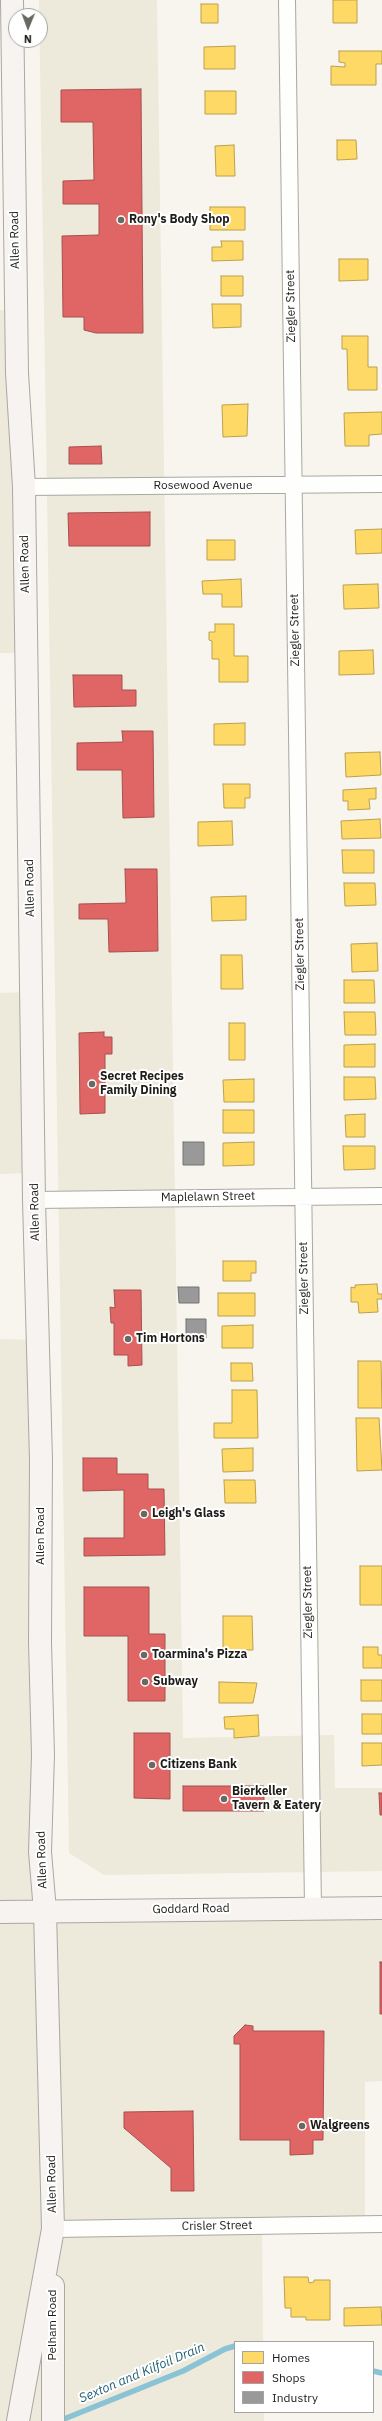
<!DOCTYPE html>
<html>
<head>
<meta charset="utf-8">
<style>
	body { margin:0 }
	#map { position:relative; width:382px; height:2421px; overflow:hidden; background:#f7f5ed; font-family:"IBM Plex Sans",sans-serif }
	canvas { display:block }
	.legend { position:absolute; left:234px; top:2341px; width:140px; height:72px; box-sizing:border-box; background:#fff; border:1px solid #a5a4a2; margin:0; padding:5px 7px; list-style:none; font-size:12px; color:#1d1c17 }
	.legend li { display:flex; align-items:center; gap:8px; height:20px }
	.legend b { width:20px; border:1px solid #a5a4a2 }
	.north { position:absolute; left:8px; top:8px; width:40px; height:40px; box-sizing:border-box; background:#fff; border:1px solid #a5a4a2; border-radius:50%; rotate:181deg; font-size:11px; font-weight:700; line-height:16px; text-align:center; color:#1d1c17 }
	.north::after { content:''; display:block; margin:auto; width:14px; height:18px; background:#696862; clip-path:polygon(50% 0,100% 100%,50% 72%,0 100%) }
</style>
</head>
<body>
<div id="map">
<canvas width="382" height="2421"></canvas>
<ul class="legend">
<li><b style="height:11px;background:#ffd966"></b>Homes</li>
<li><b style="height:11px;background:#e06666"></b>Shops</li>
<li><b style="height:11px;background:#999"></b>Industry</li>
</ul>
<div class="north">N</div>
</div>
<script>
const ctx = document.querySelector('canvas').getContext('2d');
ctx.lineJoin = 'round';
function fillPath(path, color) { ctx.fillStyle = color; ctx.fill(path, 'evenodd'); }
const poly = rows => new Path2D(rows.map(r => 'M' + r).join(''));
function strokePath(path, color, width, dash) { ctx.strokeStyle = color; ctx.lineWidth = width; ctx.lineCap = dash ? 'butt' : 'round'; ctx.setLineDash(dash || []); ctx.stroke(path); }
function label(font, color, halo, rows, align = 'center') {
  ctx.font = font + ' "IBM Plex Sans",sans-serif'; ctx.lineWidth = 4; ctx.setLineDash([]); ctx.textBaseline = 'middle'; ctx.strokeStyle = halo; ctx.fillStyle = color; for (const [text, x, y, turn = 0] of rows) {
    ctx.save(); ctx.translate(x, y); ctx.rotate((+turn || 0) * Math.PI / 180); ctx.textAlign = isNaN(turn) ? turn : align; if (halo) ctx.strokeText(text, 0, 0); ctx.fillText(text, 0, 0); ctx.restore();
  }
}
fillPath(poly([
	[39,0,157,0,183,1738,334,1735,335,1788,382,1788,382,1871,104,1875,69,1853],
	[0,310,16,310,26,653,0,653],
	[31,992,34,1173,0,1174,0,993],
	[0,1339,38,1340,45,1911,382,1908,382,2081,365,2082,365,2224,262,2226,263,2342,235,2342,235,2412,264,2412,264,2421,0,2421]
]), '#ede9db');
const homes = poly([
	[333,0,357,0,357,23,333,23,333,0],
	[201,4,218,4,218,23,201,23,201,4],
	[235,46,235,69,204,69,204,47,235,46],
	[339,51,382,51,382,64,376,64,376,85,331,85,331,66,345,67,345,63,339,62,339,51],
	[205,91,236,91,236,114,205,114,205,91],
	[337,140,356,140,357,159,337,160,337,140],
	[234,145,235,176,216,176,215,146,234,145],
	[210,207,245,207,245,230,210,230,210,207],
	[221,241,243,241,243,260,212,261,212,247,222,247,221,241],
	[339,259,368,259,368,280,339,281,339,259],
	[221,276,243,276,243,296,221,296,221,276],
	[212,304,241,304,241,327,213,328,212,304],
	[342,336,368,336,368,367,377,367,377,390,348,390,347,349,342,349,342,336],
	[248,404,247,436,223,437,222,405,248,404],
	[382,412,382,434,369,435,369,446,345,446,344,413,382,412],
	[382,529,382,553,356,554,355,530,382,529],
	[207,540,235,540,235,560,207,560,207,540],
	[241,579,242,607,222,607,222,594,203,594,202,581,241,579],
	[378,584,379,608,344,609,343,585,378,584],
	[215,624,234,624,234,656,248,656,248,682,219,682,219,659,212,659,212,641,209,640,209,632,215,632,215,624],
	[373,650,374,674,339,675,339,651,373,650],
	[245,723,245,745,214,745,214,724,245,723],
	[380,752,381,775,346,777,345,753,380,752],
	[223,784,250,784,250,798,245,798,245,808,224,808,223,784],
	[376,788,376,799,369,799,370,809,348,810,348,801,343,801,343,790,376,788],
	[380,819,381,838,342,839,341,821,380,819],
	[232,821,233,845,198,846,198,822,232,821],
	[342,850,374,850,374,873,343,873,342,850],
	[344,883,375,883,376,905,345,906,344,883],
	[246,896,246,920,212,921,211,897,246,896],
	[377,943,378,971,352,972,351,944,377,943],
	[221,955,242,955,243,989,221,989,221,955],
	[344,980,374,980,375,1003,344,1003,344,980],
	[344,1012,375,1012,376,1035,345,1035,344,1012],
	[229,1023,245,1023,245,1060,229,1060,229,1023],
	[375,1044,375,1067,344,1067,344,1045,375,1044],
	[344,1077,375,1077,376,1099,344,1100,344,1077],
	[254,1079,254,1102,224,1102,223,1080,254,1079],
	[223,1110,254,1110,254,1133,223,1133,223,1110],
	[365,1114,365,1137,346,1137,345,1115,365,1114],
	[254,1142,254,1165,223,1166,223,1143,254,1142],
	[343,1146,375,1146,375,1169,344,1170,343,1146],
	[223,1261,256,1261,256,1273,251,1273,251,1281,223,1281,223,1261],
	[377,1284,378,1294,382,1294,382,1299,377,1299,378,1312,359,1313,358,1302,351,1302,351,1287,355,1288,355,1285,377,1284],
	[218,1293,255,1293,255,1316,218,1316,218,1293],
	[253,1325,253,1348,222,1348,222,1326,253,1325],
	[358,1361,381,1361,382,1408,358,1408,358,1361],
	[231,1363,252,1363,253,1381,231,1381,231,1363],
	[232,1390,257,1390,258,1438,214,1438,214,1423,232,1423,232,1390],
	[356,1418,379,1418,382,1470,357,1471,356,1418],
	[253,1448,253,1471,223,1472,222,1449,253,1448],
	[224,1480,255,1480,256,1503,225,1503,224,1480],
	[360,1566,382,1566,382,1605,360,1605,360,1566],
	[223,1616,252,1616,253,1650,223,1650,223,1616],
	[363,1647,378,1647,378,1655,382,1655,382,1668,363,1668,363,1647],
	[361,1680,382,1680,382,1701,361,1701,361,1680],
	[219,1682,257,1683,253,1703,219,1703,219,1682],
	[362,1714,382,1714,382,1734,362,1734,362,1714],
	[258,1715,259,1736,234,1738,234,1729,225,1729,224,1717,258,1715],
	[362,1743,382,1743,382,1765,362,1766,362,1743],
	[284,2277,308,2277,309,2283,314,2282,314,2280,330,2280,330,2320,306,2320,306,2317,291,2317,291,2308,285,2308,284,2277],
	[381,2307,382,2325,344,2326,344,2308,381,2307]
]);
fillPath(homes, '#ffd966');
strokePath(homes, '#bba04e', 1);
const shops = poly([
	[141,89,143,333,96,333,84,330,84,317,63,317,62,236,99,235,99,204,63,204,63,181,94,180,93,122,61,122,61,90,141,89],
	[101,446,102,464,69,464,69,447,101,446],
	[150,512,150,546,69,546,68,513,150,512],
	[73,675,122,675,122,690,136,690,136,706,74,707,73,675],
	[122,731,153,731,154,817,123,818,122,770,77,770,77,743,123,742,122,731],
	[125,869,157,869,158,951,109,952,108,919,79,919,79,904,126,903,125,869],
	[104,1032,104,1037,112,1037,112,1054,105,1054,105,1113,80,1114,79,1033,104,1032],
	[114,1290,141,1290,142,1365,128,1366,128,1355,114,1355,114,1323,111,1323,110,1307,115,1308,114,1290],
	[83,1458,117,1458,117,1474,148,1474,148,1489,164,1489,165,1555,84,1556,84,1538,124,1538,124,1490,83,1491,83,1458],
	[84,1587,149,1587,149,1634,165,1634,165,1701,128,1701,128,1636,84,1636,84,1587],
	[134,1733,170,1733,170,1799,134,1798,134,1733],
	[183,1786,264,1786,264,1811,183,1811,183,1786],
	[379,1793,382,1793,382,1815,380,1815,379,1793],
	[380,1962,382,1962,382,2014,380,2014,380,1962],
	[245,2025,253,2026,253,2031,324,2031,323,2140,313,2140,313,2154,290,2155,290,2140,240,2140,240,2044,234,2044,234,2036,245,2025],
	[193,2111,194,2191,171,2191,171,2168,124,2128,124,2112,193,2111]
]);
fillPath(shops, '#e06666');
strokePath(shops, '#a6504e', 1);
const industry = poly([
	[183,1142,204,1142,204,1165,183,1165,183,1142],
	[178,1287,199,1287,199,1303,179,1303,178,1287],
	[186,1319,206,1319,206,1338,186,1338,186,1319]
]);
fillPath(industry, '#999');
strokePath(industry, '#747472', 1);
strokePath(poly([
	[373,2371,382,2373],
	[59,2421,183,2371,225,2349,235,2346]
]), '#8ac3d5', 5.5);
const minor = poly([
	[287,0,313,1908],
	[24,487,382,484],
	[34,1200,382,1196],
	[53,2229,382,2224]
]);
const secondary = poly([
	[12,0,17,373,24,487,34,1200,41,1460,40,1642,43,1755,40,1852,45,1911,53,2229,18,2421],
	[0,1912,382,1908],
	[53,2286,53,2421]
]);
strokePath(minor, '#a9a8a2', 18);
strokePath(secondary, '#a9a8a2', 24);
strokePath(minor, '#fefefc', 16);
strokePath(secondary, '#f6f3f0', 22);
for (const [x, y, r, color] of [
	[121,220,4,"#696862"],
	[92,1084,4,"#696862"],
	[128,1339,4,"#696862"],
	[144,1514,4,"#696862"],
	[144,1655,4,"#696862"],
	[145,1682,4,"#696862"],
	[152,1765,4,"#696862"],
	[224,1799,4,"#696862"],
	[302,2126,4,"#696862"]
]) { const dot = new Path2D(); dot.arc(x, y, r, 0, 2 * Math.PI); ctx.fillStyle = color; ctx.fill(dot); strokePath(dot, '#fff', 1.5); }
label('bold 12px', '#1d1c17', '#fff', [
	["Rony's Body Shop",129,220],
	["Secret Recipes",100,1077],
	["Family Dining",100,1091],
	["Tim Hortons",136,1339],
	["Leigh's Glass",152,1514],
	["Toarmina's Pizza",152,1655],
	["Subway",153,1682],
	["Citizens Bank",160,1765],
	["Bierkeller",232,1792],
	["Tavern & Eatery",232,1806],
	["Walgreens",310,2126]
], 'left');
label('12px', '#1d1c17', '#fff', [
	["Allen Road",15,240,-91],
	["Ziegler Street",291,306,-91],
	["Rosewood Avenue",203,486],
	["Allen Road",25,564,-91],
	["Ziegler Street",295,630,-91],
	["Allen Road",30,888,-91],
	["Ziegler Street",300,954,-91],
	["Maplelawn Street",208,1197,-1],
	["Allen Road",35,1212,-91],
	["Ziegler Street",304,1278,-91],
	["Allen Road",41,1536,-90],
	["Ziegler Street",308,1602,-91],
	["Allen Road",42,1860,-92],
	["Goddard Road",191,1909,-1],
	["Allen Road",52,2184,-91],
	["Crisler Street",217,2226,-1],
	["Pelham Road",53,2325,-90]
]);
label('italic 13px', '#1e5f74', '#fff', [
	["Sexton and Kilfoil Drain",142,2373,-23]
]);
</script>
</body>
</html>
